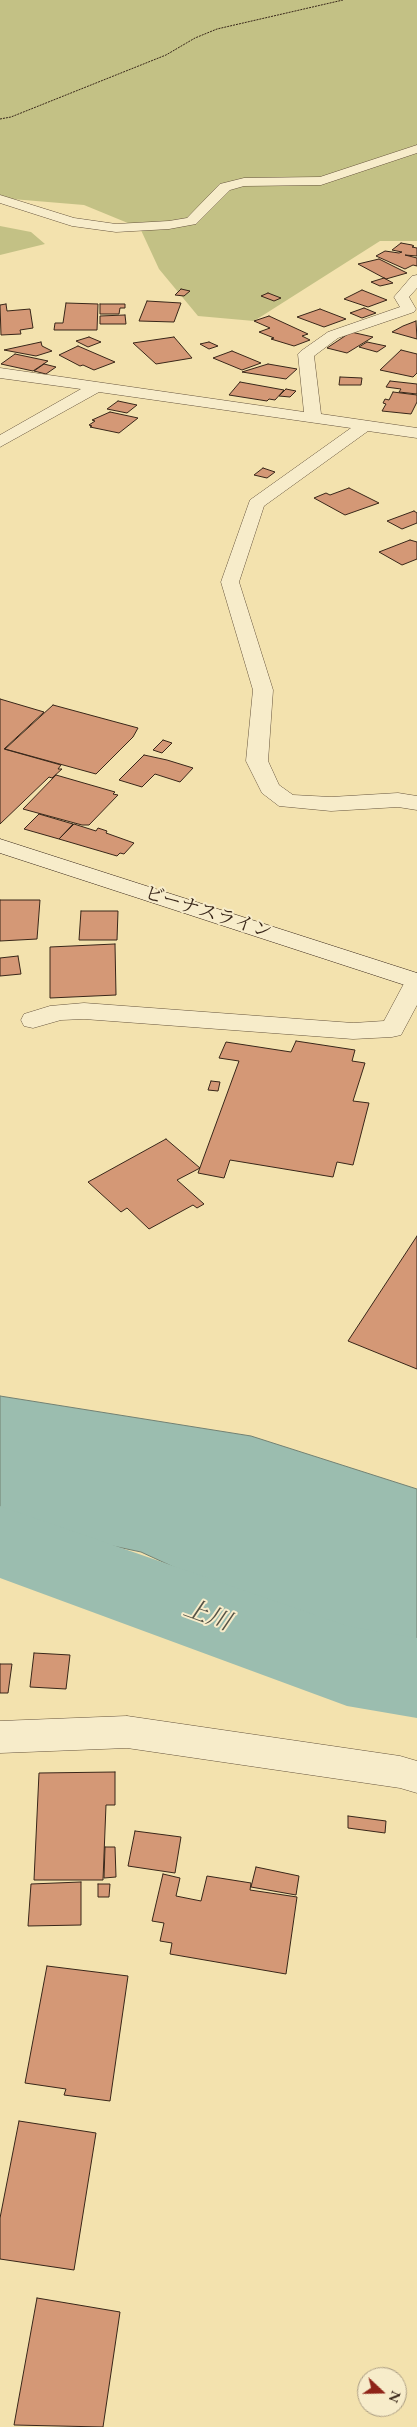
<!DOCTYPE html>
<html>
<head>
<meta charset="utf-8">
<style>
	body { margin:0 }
	#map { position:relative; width:417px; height:2427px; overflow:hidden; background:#f3e2ae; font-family:"EB Garamond",serif }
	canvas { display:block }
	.north { position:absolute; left:357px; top:2367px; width:50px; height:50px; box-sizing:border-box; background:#f7ecca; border:1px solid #ab9d83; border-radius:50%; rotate:111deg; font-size:14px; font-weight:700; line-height:20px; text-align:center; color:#382619 }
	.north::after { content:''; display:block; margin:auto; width:18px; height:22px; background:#8f2418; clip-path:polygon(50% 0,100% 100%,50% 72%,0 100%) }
</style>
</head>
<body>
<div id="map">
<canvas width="417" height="2427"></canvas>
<div class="north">N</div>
</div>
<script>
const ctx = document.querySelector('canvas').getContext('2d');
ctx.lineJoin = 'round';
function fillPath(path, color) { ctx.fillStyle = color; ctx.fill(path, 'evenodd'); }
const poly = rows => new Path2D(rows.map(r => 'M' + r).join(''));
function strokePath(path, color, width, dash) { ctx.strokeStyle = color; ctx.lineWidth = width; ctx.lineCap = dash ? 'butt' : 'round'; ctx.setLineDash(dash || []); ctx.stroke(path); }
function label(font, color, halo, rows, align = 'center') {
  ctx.font = font + ' "EB Garamond","Noto Serif JP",serif'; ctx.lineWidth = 4; ctx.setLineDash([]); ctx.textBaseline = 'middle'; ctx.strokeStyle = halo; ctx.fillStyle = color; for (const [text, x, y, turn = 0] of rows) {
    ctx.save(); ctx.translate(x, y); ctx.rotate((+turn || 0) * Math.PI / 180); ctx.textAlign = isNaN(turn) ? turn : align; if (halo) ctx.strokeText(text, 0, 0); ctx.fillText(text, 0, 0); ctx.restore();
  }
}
fillPath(poly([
	[0,0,417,0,417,241,380,241,254,321,198,316,159,269,140,228,84,205,0,198],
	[0,226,31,232,45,244,0,255]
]), '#c3c185');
const water = poly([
	[0,1396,251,1436,417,1489,417,1679,141,1552,0,1522,0,1396]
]);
fillPath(water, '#9bbdaf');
strokePath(water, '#738173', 1);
fillPath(poly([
	[0,1506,347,1626,417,1638,417,1718,347,1706,0,1578,0,1506]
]), '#9bbdaf');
const building = poly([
	[401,243,412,245,414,246,412,247,417,248,417,256,405,255,417,258,417,266,413,265,405,269,376,256,385,251,399,253,402,252,392,250,401,243],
	[379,259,407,273,386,279,358,264,379,259],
	[384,278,393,283,380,286,371,282,384,278],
	[181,289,190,291,184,296,175,295,181,289],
	[362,290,387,300,368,307,344,299,362,290],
	[268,293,281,298,274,301,261,296,268,293],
	[147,301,181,303,174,322,139,321,147,301],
	[66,303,98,304,97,330,54,330,55,323,63,323,66,303],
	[6,304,7,311,30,309,33,328,20,330,21,334,1,335,0,305,6,304],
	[100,304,125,304,125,308,120,308,119,314,100,314,100,304],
	[364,308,376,313,362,318,350,313,364,308],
	[320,309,346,319,324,327,297,317,320,309],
	[125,315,126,324,100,324,100,316,125,315],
	[269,316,308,334,302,336,310,340,294,346,271,339,274,338,259,332,270,328,254,321,269,316],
	[416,321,417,339,392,332,403,326,416,321],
	[351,332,373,337,347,353,327,348,351,332],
	[89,337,101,342,88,347,76,341,89,337],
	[174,337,192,358,156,364,133,343,174,337],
	[41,342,42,346,52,351,36,356,4,350,41,342],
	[209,342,218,346,209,349,200,344,209,342],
	[367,342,386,346,377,352,359,347,367,342],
	[78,346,115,362,94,370,83,365,80,366,59,355,78,346],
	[401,350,417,354,417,373,413,377,380,370,401,350],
	[232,351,261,363,242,370,213,358,232,351],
	[15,354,48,361,33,371,1,364,15,354],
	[44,364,56,367,46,374,34,371,44,364],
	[268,364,297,369,286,379,242,372,268,364],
	[340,377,362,378,361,385,339,385,340,377],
	[390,381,417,384,417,394,399,392,401,389,386,387,390,381],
	[240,382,284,390,275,400,269,399,267,401,229,395,240,382],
	[286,389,296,391,290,397,279,396,286,389],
	[393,392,417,395,417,402,411,414,382,411,386,404,383,403,385,399,389,400,393,392],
	[118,401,137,405,127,413,107,409,118,401],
	[110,412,138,418,119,433,90,427,92,426,89,425,95,421,92,420,110,412],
	[263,468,275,472,267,478,254,475,263,468],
	[349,488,379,503,345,515,314,498,326,493,330,495,349,488],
	[414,511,417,513,417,523,402,529,387,521,414,511],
	[410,540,417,542,417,559,402,565,379,552,410,540],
	[0,699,44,712,4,749,61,765,58,769,62,769,52,778,49,777,0,824,0,699],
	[53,705,138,728,133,737,96,774,5,749,53,705],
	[163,740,172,743,162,753,153,750,163,740],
	[144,755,167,760,193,768,180,782,155,774,142,787,119,780,144,755],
	[56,775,115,792,113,794,118,795,89,825,82,825,23,809,56,775],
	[39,814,73,824,59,839,24,829,39,814],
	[74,824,96,831,98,828,107,831,106,833,134,843,124,854,120,853,117,856,59,839,74,824],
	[0,900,40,900,37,939,0,941,0,900],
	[81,911,118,911,117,940,79,940,81,911],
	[115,944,116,995,50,998,50,947,115,944],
	[18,956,21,974,0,976,0,958,18,956],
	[296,1041,355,1050,352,1061,365,1063,353,1101,369,1103,353,1165,337,1162,333,1177,230,1160,224,1178,198,1173,239,1061,219,1058,226,1042,291,1052,296,1041],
	[211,1081,220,1082,218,1091,208,1090,211,1081],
	[166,1139,200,1168,177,1180,204,1204,197,1208,193,1205,149,1229,127,1208,121,1212,88,1182,166,1139],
	[417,1236,417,1369,348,1341,417,1236],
	[34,1653,70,1655,66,1689,30,1687,34,1653],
	[0,1664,12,1664,8,1693,0,1693,0,1664],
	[115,1772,115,1805,106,1805,103,1880,34,1880,39,1773,115,1772],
	[348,1816,386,1821,385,1833,348,1828,348,1816],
	[135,1831,181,1837,175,1873,128,1866,135,1831],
	[105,1847,115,1847,116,1877,104,1878,105,1847],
	[256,1867,299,1876,296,1895,251,1887,256,1867],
	[163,1874,180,1878,176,1896,201,1901,207,1876,251,1883,250,1890,297,1897,286,1974,170,1954,172,1943,160,1941,164,1923,152,1921,163,1874],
	[81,1882,81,1925,28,1926,31,1884,81,1882],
	[98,1884,110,1884,109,1897,98,1897,98,1884],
	[47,1966,128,1976,110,2101,64,2095,66,2089,25,2083,47,1966],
	[19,2121,96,2133,74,2270,0,2259,0,2218,19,2121],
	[37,2298,120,2312,103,2427,14,2425,37,2298]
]);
fillPath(building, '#d49876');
strokePath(building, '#382619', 1);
const minor = poly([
	[417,145,417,153,321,185,244,186,230,190,196,224,169,229,116,232,72,226,0,203,0,195,74,218,116,224,169,221,187,218,220,184,244,178,320,177,417,145],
	[417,275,417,288,409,297,416,309,414,312,338,338,314,356,321,414,417,428,417,438,368,431,264,506,239,582,273,690,268,761,279,785,293,795,331,797,398,793,417,796,417,810,398,807,331,811,279,806,262,793,246,761,253,690,221,582,250,500,351,428,99,392,0,447,0,435,81,389,0,378,0,368,304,412,298,354,301,351,328,332,400,307,394,297,412,276,417,275],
	[417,973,417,1005,401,1035,392,1037,353,1039,84,1019,61,1020,33,1028,24,1026,21,1020,24,1014,50,1006,84,1003,353,1023,384,1021,408,976,417,973],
	[127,1716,400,1756,417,1761,417,1793,400,1788,127,1748,0,1753,0,1721,127,1716]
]);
const secondary = poly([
	[0,839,417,973,417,989,0,853,0,839]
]);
strokePath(minor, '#67553e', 1);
strokePath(secondary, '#382619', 1);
strokePath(poly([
	[0,119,11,117,166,55,195,38,217,29,343,0]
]), '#382619', 1, [2, 1]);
fillPath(minor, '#f7ecca');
fillPath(secondary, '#f7ecca');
label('19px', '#382619', '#f7ecca', [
	["ビーナスライン",208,913,18]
]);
label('italic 24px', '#565346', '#f7ecca', [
	["上川",207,1616,20]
]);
</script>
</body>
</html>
